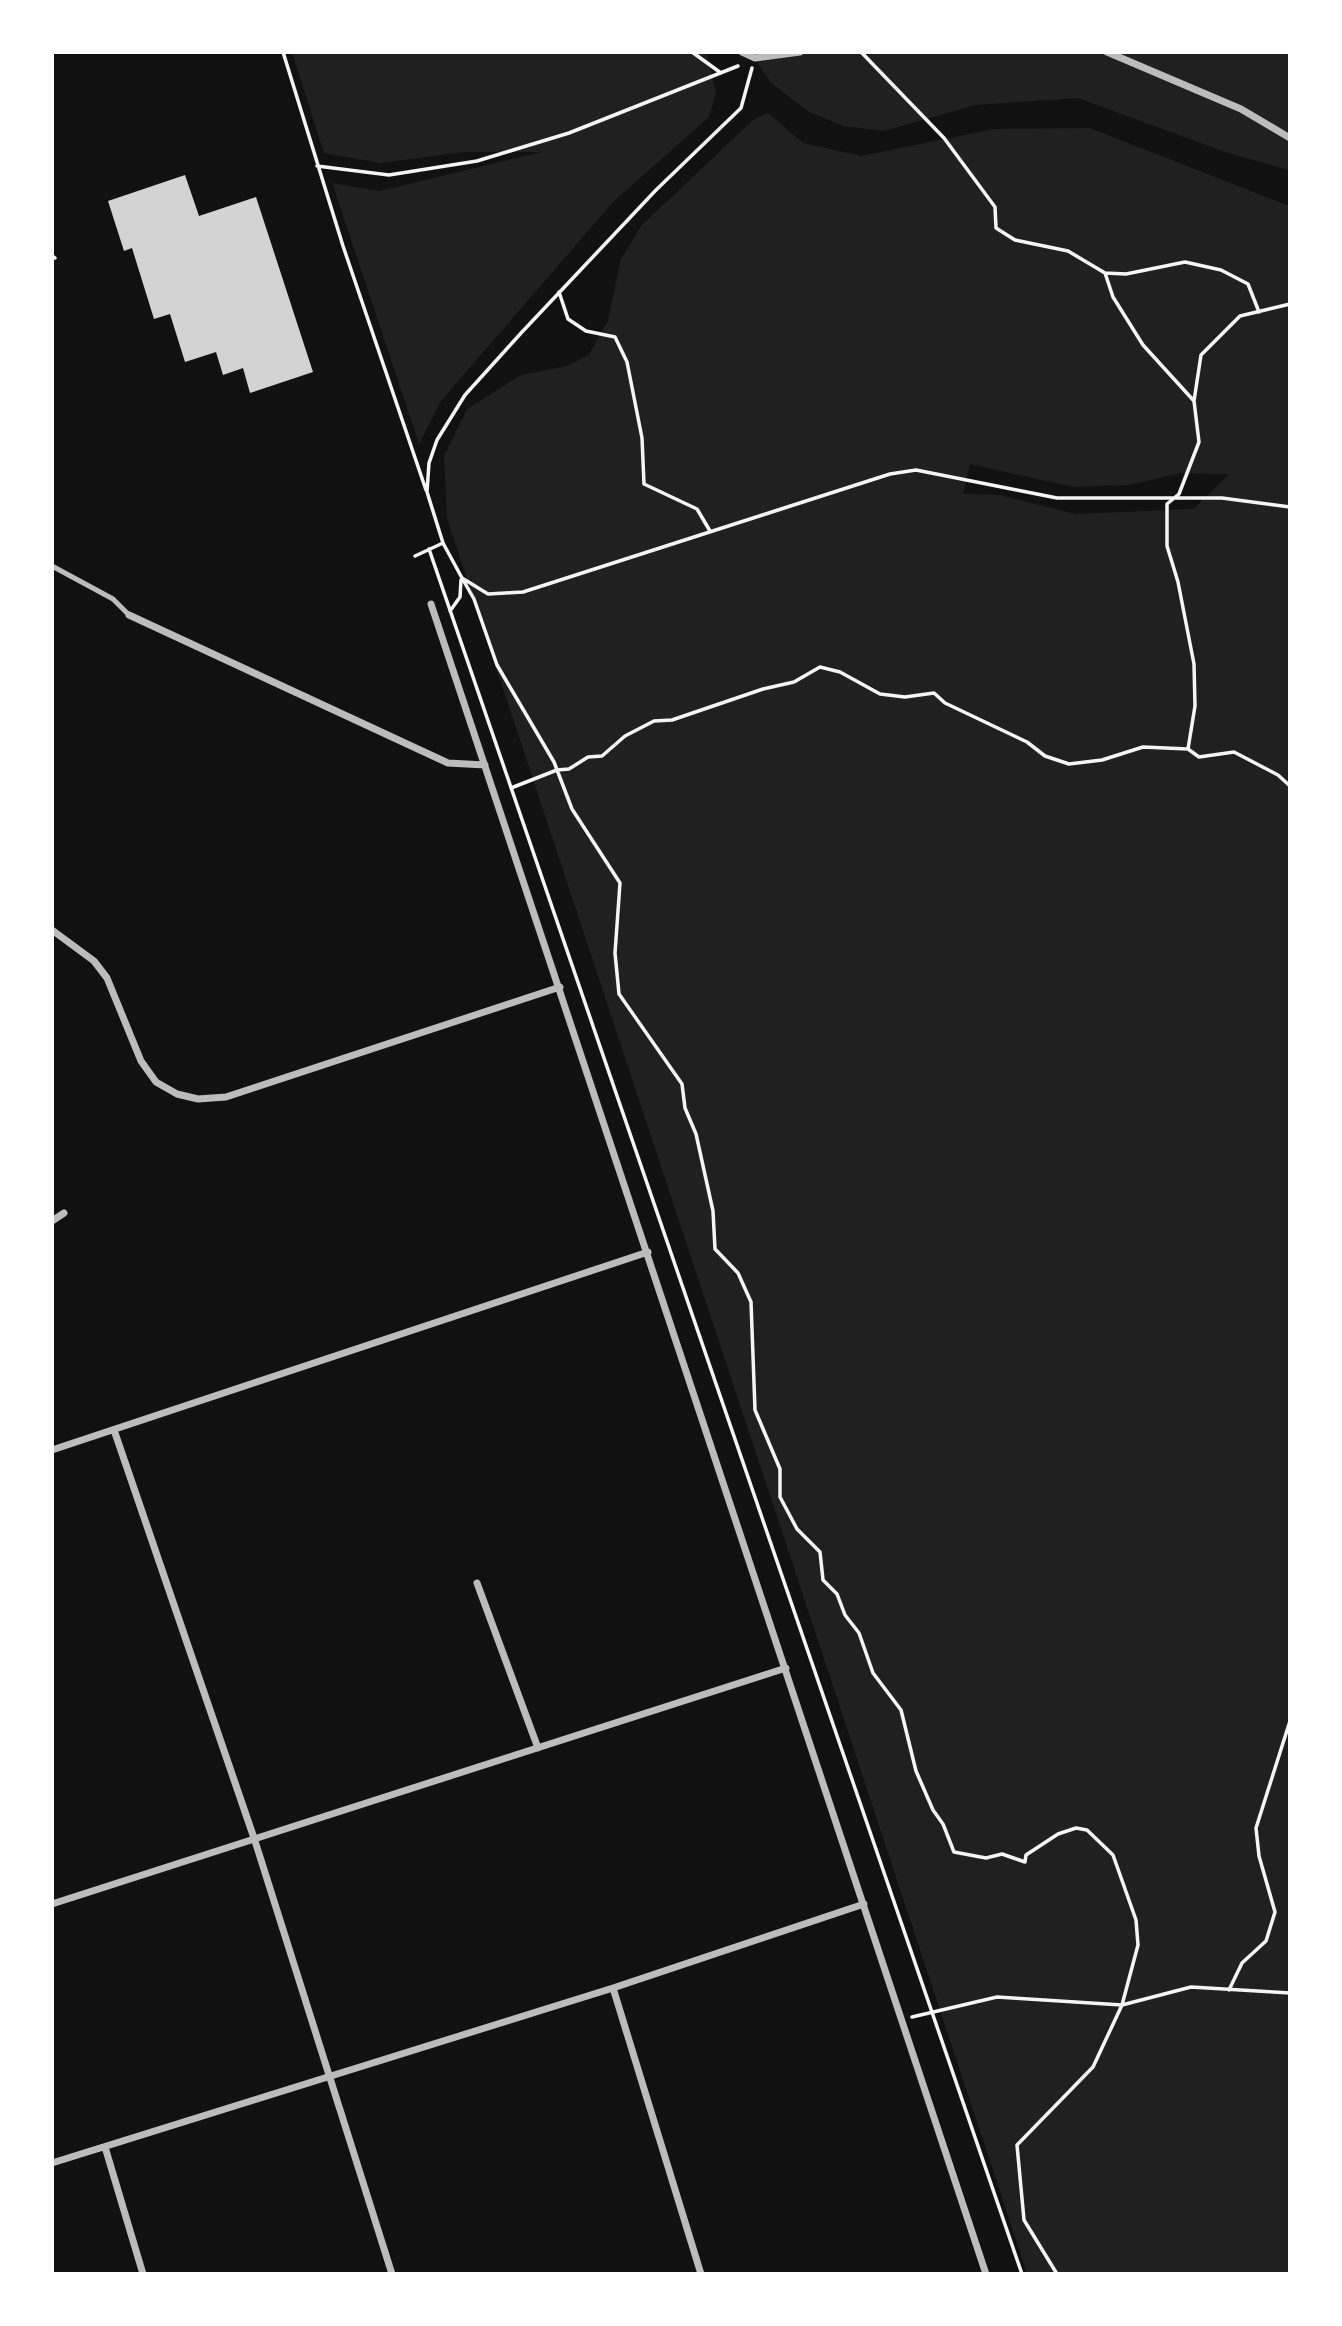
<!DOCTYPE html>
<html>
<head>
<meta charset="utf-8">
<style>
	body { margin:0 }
	#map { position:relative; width:1342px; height:2326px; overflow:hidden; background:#111; font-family:Bitter,serif }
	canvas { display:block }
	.frame { position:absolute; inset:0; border:54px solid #fff; pointer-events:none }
</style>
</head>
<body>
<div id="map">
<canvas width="1342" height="2326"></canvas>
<div class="frame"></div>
</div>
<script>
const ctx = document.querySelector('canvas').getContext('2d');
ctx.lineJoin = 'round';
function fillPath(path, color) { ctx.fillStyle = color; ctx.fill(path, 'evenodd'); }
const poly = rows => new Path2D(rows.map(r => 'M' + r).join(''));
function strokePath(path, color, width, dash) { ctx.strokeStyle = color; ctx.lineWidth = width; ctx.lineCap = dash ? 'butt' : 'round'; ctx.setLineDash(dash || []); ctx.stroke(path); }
fillPath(poly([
	[292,53,707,53,716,93,709,117,613,202,441,401,419,444,332,183,379,191,542,152,464,152,380,163,324,153],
	[751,53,1289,53,1289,170,1228,153,1078,98,976,105,884,131,844,126,809,112,771,83],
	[768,113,803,143,861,156,994,129,1090,128,1289,206,1289,2273,1027,2273,447,519,444,456,467,409,521,375,567,366,589,355,608,320,621,259,641,226,753,120],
	[970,464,1073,487,1129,485,1181,473,1229,474,1194,509,1075,514,999,495,963,494]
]), '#202020');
fillPath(poly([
	[185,175,199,216,256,197,313,372,250,393,243,368,223,375,216,352,185,362,170,314,154,319,132,248,124,251,108,201]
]), '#d3d3d3');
strokePath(poly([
	[283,52,343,246,426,490],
	[692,52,721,73],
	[861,52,944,138,995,207,996,228,1015,240,1068,251,1105,273,1113,297,1143,345,1194,401],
	[752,68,741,108,656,190,522,332,465,395,437,440,429,463,427,492,443,543,462,578,488,594,523,592,890,474,916,470,1057,498,1222,498,1290,507],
	[317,166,389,175,477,161,569,133,738,66],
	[52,256,55,258],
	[1105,273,1126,274,1185,262,1221,270,1248,284,1259,312],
	[559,292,568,319,586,331,615,337,627,362,642,438,644,484,697,509,710,531],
	[429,549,1022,2274],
	[415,556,443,543],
	[462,578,474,599,497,665,554,762,572,809,620,883,615,953,619,994,682,1084,685,1108,696,1134,713,1211,715,1249,738,1273,751,1302,755,1410,780,1469,780,1497,797,1529,820,1552,823,1580,837,1594,845,1615,859,1633,873,1673,901,1710,916,1771,933,1810,943,1824,954,1852,986,1858,1002,1854,1025,1862,1026,1855,1058,1834,1076,1828,1087,1830,1113,1855,1136,1920,1138,1945,1122,2005,1093,2067,1017,2145,1024,2220,1057,2274],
	[450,611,460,597,461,580],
	[1188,749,1195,706,1194,664,1178,582,1167,546,1167,504,1179,494,1199,442,1194,401,1201,355,1240,316,1290,304],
	[511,788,557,770,569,769,588,757,602,756,625,736,654,721,672,720,763,689,794,682,820,667,840,672,880,694,905,697,934,693,945,703,1027,742,1045,756,1069,764,1102,760,1143,747,1188,749,1199,757,1234,752,1278,775,1290,786],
	[1229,1990,1242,1963,1266,1941,1275,1912,1259,1856,1256,1828,1290,1721],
	[912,2017,997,1997,1122,2005,1191,1987,1290,1993]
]), '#f5f5f5', 3.5);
strokePath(poly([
	[52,566,113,599,129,615]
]), '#bcbcbc', 5);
strokePath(poly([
	[742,52,755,58,800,52],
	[1107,52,1241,109,1290,138],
	[431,604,986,2274],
	[129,615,448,763,485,765],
	[52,930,94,961,107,978,141,1061,156,1082,177,1094,198,1099,226,1097,560,987],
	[52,1221,64,1213],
	[114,1430,255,1841,392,2274],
	[52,1450,648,1252],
	[477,1583,538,1748],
	[52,1904,786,1668],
	[613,1988,701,2274],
	[105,2147,143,2274],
	[52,2163,613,1988,864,1904]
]), '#bcbcbc', 7);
</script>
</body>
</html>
